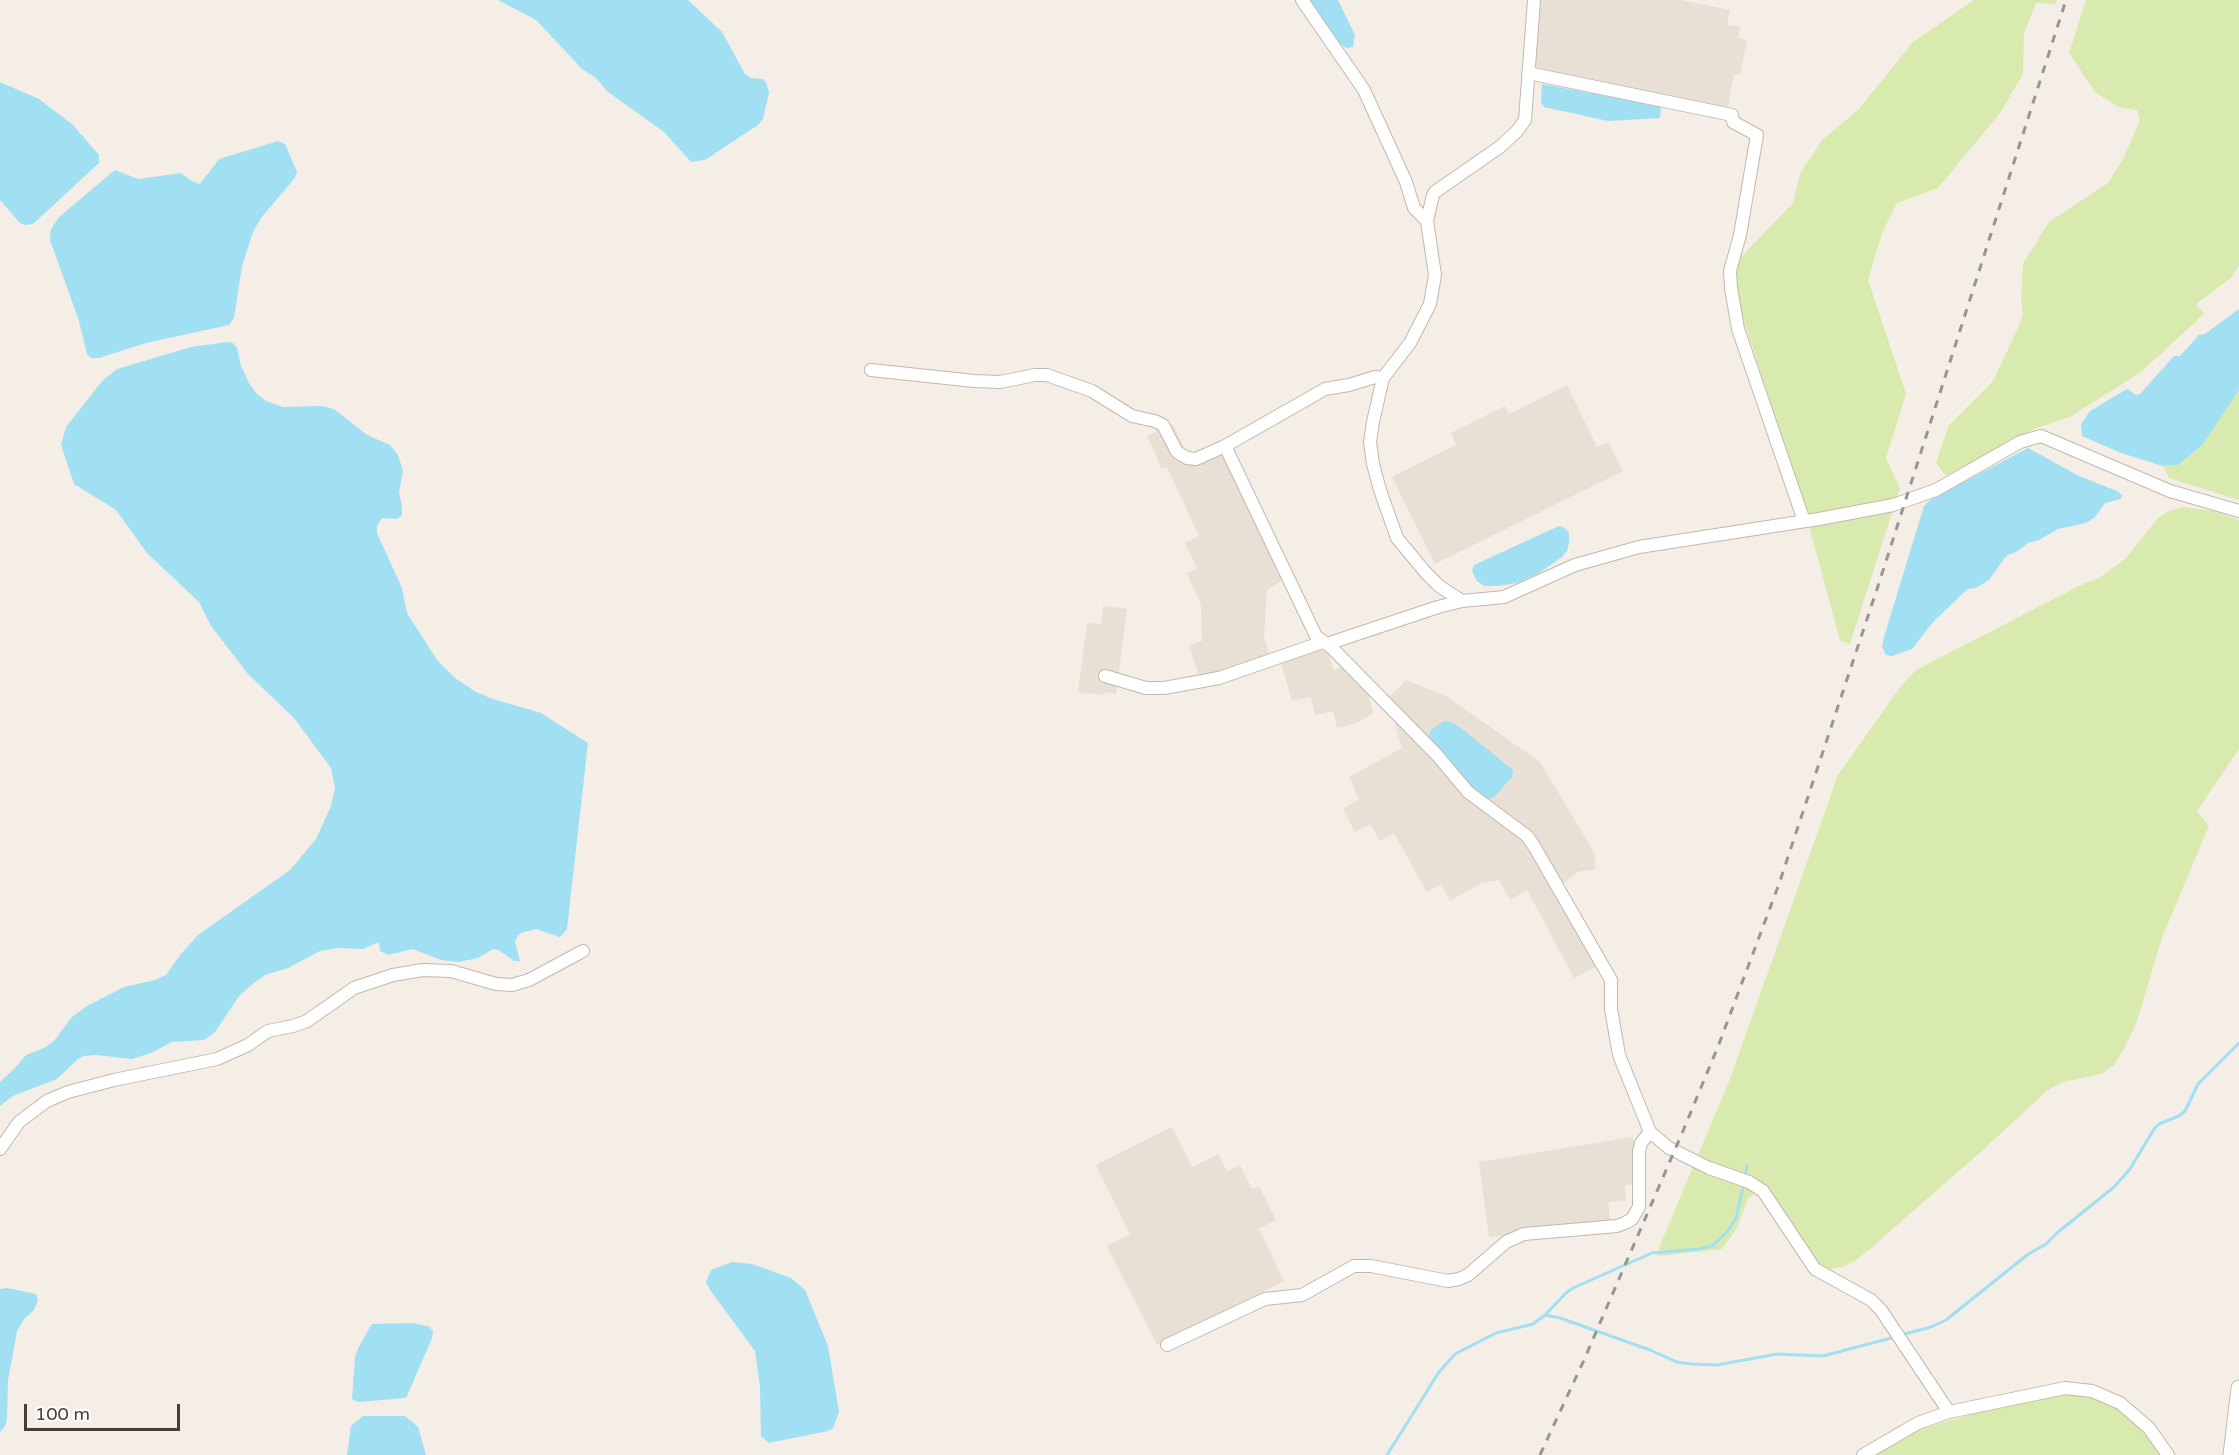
<!DOCTYPE html>
<html>
<head>
<meta charset="utf-8">
<style>
	body { margin:0 }
	#map { position:relative; width:2239px; height:1455px; overflow:hidden; background:#f4eee7; font-family:"Varela Round",sans-serif }
	canvas { display:block }
	.scale { position:absolute; left:24px; top:1404px; width:156px; height:27px; box-sizing:border-box; border:3px solid #473d35; border-top:0; padding-left:8px; font-size:18px; line-height:21px; white-space:nowrap; color:#473d35; -webkit-text-stroke:4px #fff; paint-order:stroke }
</style>
</head>
<body>
<div id="map">
<canvas width="2239" height="1455"></canvas>
<div class="scale">100 m</div>
</div>
<script>
const ctx = document.querySelector('canvas').getContext('2d');
ctx.lineJoin = 'round';
function fillPath(path, color) { ctx.fillStyle = color; ctx.fill(path, 'evenodd'); }
const poly = rows => new Path2D(rows.map(r => 'M' + r).join(''));
function strokePath(path, color, width, dash) { ctx.strokeStyle = color; ctx.lineWidth = width; ctx.lineCap = dash ? 'butt' : 'round'; ctx.setLineDash(dash || []); ctx.stroke(path); }
fillPath(poly([
	[1539,0,1681,0,1730,10,1727,25,1740,27,1738,38,1747,40,1740,75,1734,74,1728,107,1532,69],
	[1567,385,1597,447,1608,442,1623,471,1435,564,1392,477,1456,445,1451,433,1505,406,1509,414],
	[1173,424,1191,463,1221,450,1284,579,1267,590,1264,636,1270,658,1199,676,1189,645,1202,641,1201,605,1187,573,1197,568,1185,543,1199,536,1167,467,1162,469,1147,436],
	[1103,606,1127,609,1116,694,1105,692,1104,695,1078,692,1087,623,1101,624],
	[1325,646,1334,670,1344,666,1367,689,1373,713,1357,723,1337,728,1333,711,1315,715,1311,697,1292,701,1281,663],
	[1406,680,1446,696,1540,762,1595,854,1595,869,1578,872,1554,890,1597,966,1574,978,1527,890,1510,900,1499,880,1481,883,1450,901,1441,884,1427,892,1394,833,1380,841,1370,824,1355,832,1343,809,1359,799,1349,777,1402,748,1395,725,1403,717,1387,699],
	[1172,1127,1192,1167,1218,1154,1227,1172,1240,1165,1252,1189,1259,1186,1276,1220,1259,1229,1284,1281,1157,1345,1107,1246,1130,1234,1096,1165],
	[1633,1137,1636,1184,1625,1185,1626,1200,1608,1202,1610,1220,1489,1237,1479,1162]
]), '#e8dfd5');
fillPath(poly([
	[1974,0,2057,0,2055,4,2036,3,2024,34,2023,74,2000,113,1938,188,1897,203,1882,233,1868,280,1906,394,1886,458,1900,488,1850,644,1840,641,1801,496,1737,300,1735,269,1740,258,1793,203,1800,174,1822,140,1858,110,1913,42],
	[2086,0,2239,0,2239,265,2232,277,2196,304,2204,314,2141,372,2070,417,2036,428,1946,476,1936,463,1949,425,1993,381,2018,328,2023,315,2021,297,2023,264,2049,222,2108,183,2124,157,2140,120,2137,110,2118,107,2095,92,2069,53],
	[2239,390,2239,500,2169,478,2163,466,2178,465,2194,452],
	[2184,507,2213,511,2239,520,2239,749,2197,811,2209,826,2163,935,2136,1024,2126,1045,2114,1065,2101,1074,2063,1082,2048,1090,1985,1148,1870,1249,1856,1260,1842,1267,1831,1269,1820,1266,1766,1189,1748,1198,1737,1228,1722,1249,1658,1256,1661,1243,1730,1079,1838,775,1901,686,1916,670,2079,586,2099,578,2125,559,2159,517,2169,511],
	[2056,1394,2086,1394,2114,1406,2146,1433,2162,1455,1874,1455,1919,1430,1975,1413]
]), '#d9eaae');
fillPath(poly([
	[498,0,688,0,722,32,745,74,751,78,763,79,766,82,769,93,763,119,758,125,705,160,691,162,664,132,608,92,595,77,583,70,536,20],
	[1308,0,1338,0,1355,35,1353,47,1347,48,1338,43],
	[0,82,39,99,72,124,99,155,99,163,33,224,25,225,20,223,0,200],
	[1542,84,1661,106,1660,118,1608,121,1544,107,1541,103],
	[278,141,285,144,297,172,294,179,261,218,253,232,242,266,234,318,229,325,146,343,99,358,91,358,87,354,79,321,50,240,51,229,59,217,115,170,138,179,181,173,192,181,200,184,219,159],
	[2239,309,2239,390,2203,444,2194,452,2178,465,2163,466,2121,453,2082,436,2081,424,2090,411,2127,389,2136,395,2140,394,2174,356,2180,356,2199,335,2205,334],
	[227,342,233,343,237,348,241,366,249,383,256,393,266,401,283,407,322,406,334,409,367,435,390,445,398,455,403,471,399,493,402,505,402,515,397,519,382,518,377,526,377,533,402,588,407,613,437,660,455,678,476,692,493,699,541,713,588,743,567,929,560,937,536,929,521,933,517,937,515,942,520,961,514,961,499,950,493,949,478,958,459,962,441,960,413,949,388,955,380,951,379,942,363,949,338,948,320,951,288,968,265,975,254,983,239,996,215,1032,204,1040,172,1042,151,1053,132,1059,96,1055,84,1056,78,1059,57,1079,13,1096,0,1106,0,1082,14,1069,26,1055,44,1048,54,1041,72,1017,87,1006,124,987,155,980,166,975,181,954,198,935,290,870,316,839,331,806,335,788,331,768,294,718,248,674,211,626,199,602,147,553,116,510,74,484,61,445,66,427,103,380,117,369,191,347],
	[2028,448,2079,476,2117,491,2122,495,2121,499,2105,503,2095,517,2086,523,2058,529,2039,540,2028,543,2018,551,2006,556,1989,580,1976,588,1968,589,1956,600,1933,622,1912,649,1892,656,1886,655,1882,647,1884,637,1924,506,1930,500],
	[1559,526,1565,528,1569,533,1569,543,1567,551,1562,557,1539,573,1517,583,1498,586,1484,586,1477,581,1472,571,1474,565],
	[1444,721,1451,722,1461,728,1513,770,1512,777,1494,797,1490,799,1478,794,1431,740,1429,735,1431,730],
	[732,1262,752,1264,791,1278,805,1290,828,1346,839,1412,833,1428,828,1431,769,1443,761,1436,760,1387,755,1351,710,1290,706,1282,711,1270],
	[7,1288,36,1294,38,1300,34,1310,24,1319,17,1331,8,1380,7,1419,5,1426,0,1432,0,1289],
	[413,1323,430,1327,433,1332,432,1338,407,1396,405,1398,359,1402,353,1400,352,1398,355,1357,358,1348,372,1324],
	[363,1416,405,1416,418,1427,426,1455,347,1455,351,1426]
]), '#a1dff3');
strokePath(poly([
	[1745,1176,1747,1166],
	[1545,1315,1560,1318,1650,1350,1677,1362,1691,1364,1717,1365,1777,1354,1823,1356,1895,1337],
	[1901,1335,1931,1327,1946,1320,2027,1255,2046,1244,2057,1233,2114,1187,2130,1169,2154,1129,2159,1124,2179,1116,2185,1111,2198,1084,2239,1043],
	[1387,1455,1439,1372,1455,1354,1496,1333,1533,1324,1545,1315,1566,1293,1573,1288,1652,1253,1698,1249,1712,1246,1728,1231,1736,1218,1744,1183]
]), '#a1dff3', 3);
const minor = poly([
	[1302,0,1364,90,1406,182,1414,208,1427,221],
	[1528,73,1732,115,1733,122,1757,135,1740,235,1730,271,1731,288,1738,329,1804,521],
	[871,370,974,381,1000,382,1035,375,1047,375,1092,391,1132,416,1155,421,1163,425,1177,452,1187,458,1196,459,1225,446,1316,636,1332,648,1437,755,1468,792,1527,836,1534,846,1611,980,1611,1009,1619,1055,1650,1132,1669,1148,1709,1168,1749,1182,1763,1191,1815,1269,1871,1300,1881,1310,1949,1412],
	[1225,446,1325,389,1349,385,1375,377,1383,378],
	[1462,601,1439,586,1426,573,1397,538,1380,490,1373,464,1370,442,1373,422,1383,378,1410,343,1430,304,1435,275,1427,221,1433,195,1435,192,1501,146,1517,131,1525,120,1534,0],
	[1327,644,1438,607,1462,601,1504,597,1575,565,1639,547,1819,519,1893,505,1936,490,2020,442,2041,436,2170,491,2239,511],
	[1105,676,1146,688,1164,688,1219,678,1323,642],
	[0,1149,19,1122,47,1101,68,1092,114,1080,217,1059,248,1045,268,1031,293,1026,307,1021,354,988,393,975,423,970,451,971,496,984,512,985,529,980,583,951],
	[1167,1345,1265,1299,1302,1295,1354,1266,1371,1266,1448,1281,1459,1279,1468,1275,1506,1242,1524,1234,1617,1226,1625,1223,1632,1219,1639,1207,1639,1151,1641,1143,1650,1132],
	[1863,1455,1918,1423,1949,1412,2065,1388,2092,1391,2120,1403,2149,1428,2168,1455]
]);
const tertiary = poly([
	[2231,1455,2239,1388]
]);
strokePath(minor, '#c3b7ac', 14);
strokePath(tertiary, '#c3b7ac', 17);
strokePath(minor, '#fff', 12);
strokePath(tertiary, '#fff', 15);
strokePath(poly([
	[1540,1455,1584,1360,1683,1131,1719,1044,1779,884,1879,583,2066,0]
]), '#969696', 3, [8, 8]);
</script>
</body>
</html>
